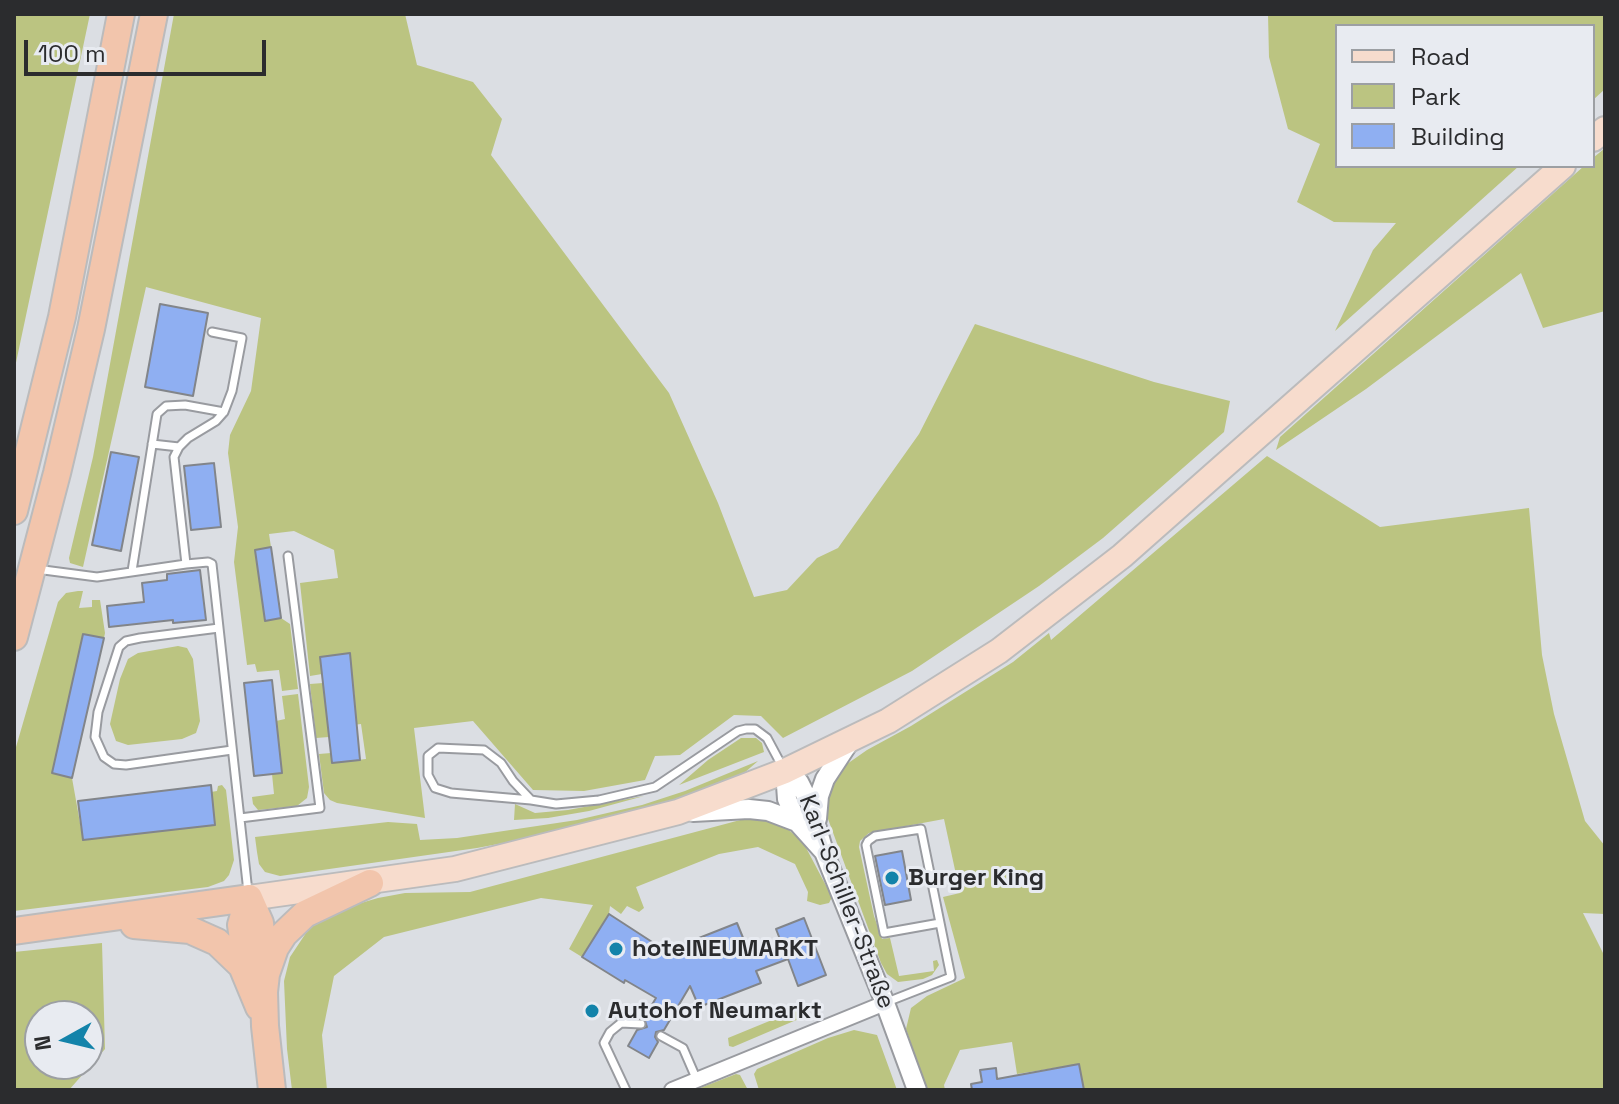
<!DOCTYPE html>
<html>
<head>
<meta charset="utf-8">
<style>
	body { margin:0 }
	#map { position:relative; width:1619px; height:1104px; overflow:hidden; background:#dbdee3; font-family:"Space Grotesk",sans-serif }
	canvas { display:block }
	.frame { position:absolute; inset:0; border:16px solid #2b2c2e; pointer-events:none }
	.legend { position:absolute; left:1335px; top:24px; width:260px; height:144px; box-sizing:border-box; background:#e8ebf1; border:2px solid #9c9fa3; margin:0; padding:10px 14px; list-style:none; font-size:24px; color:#2b2c2e }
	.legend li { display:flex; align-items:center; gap:16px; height:40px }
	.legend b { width:40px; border:2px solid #9c9fa3 }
	.north { position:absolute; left:24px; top:1000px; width:80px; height:80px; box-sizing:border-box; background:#e8ebf1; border:2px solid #9c9fa3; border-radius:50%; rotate:262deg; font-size:22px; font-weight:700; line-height:32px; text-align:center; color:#2b2c2e }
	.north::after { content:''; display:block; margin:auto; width:28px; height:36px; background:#1383aa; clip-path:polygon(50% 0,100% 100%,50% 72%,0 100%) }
	.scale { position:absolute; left:24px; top:40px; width:242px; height:36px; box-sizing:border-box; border:4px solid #2b2c2e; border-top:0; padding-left:10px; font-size:24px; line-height:28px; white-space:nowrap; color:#2b2c2e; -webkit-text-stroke:6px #e8ebf1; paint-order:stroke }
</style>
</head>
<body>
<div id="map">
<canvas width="1619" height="1104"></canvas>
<div class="frame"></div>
<ul class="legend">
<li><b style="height:10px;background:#f7dccd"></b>Road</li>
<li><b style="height:22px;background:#bbc481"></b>Park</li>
<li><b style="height:22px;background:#8faff2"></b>Building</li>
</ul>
<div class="north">N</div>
<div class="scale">100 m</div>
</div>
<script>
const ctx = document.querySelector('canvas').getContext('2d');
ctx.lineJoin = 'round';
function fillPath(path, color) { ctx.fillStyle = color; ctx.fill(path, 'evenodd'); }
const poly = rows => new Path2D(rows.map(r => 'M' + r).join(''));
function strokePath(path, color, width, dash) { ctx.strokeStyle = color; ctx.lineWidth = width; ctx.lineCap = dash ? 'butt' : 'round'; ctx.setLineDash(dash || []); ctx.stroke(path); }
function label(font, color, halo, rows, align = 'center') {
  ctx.font = font + ' "Space Grotesk",sans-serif'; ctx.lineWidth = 6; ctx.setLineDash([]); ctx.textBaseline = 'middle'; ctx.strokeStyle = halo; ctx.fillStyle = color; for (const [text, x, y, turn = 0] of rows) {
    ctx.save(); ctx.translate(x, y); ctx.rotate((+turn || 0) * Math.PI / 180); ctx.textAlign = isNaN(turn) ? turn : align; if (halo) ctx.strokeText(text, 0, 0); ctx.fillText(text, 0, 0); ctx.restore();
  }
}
fillPath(poly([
	[14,14,90,14,14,372],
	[174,14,405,14,417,65,473,82,502,119,491,155,669,393,718,503,754,597,787,590,817,558,838,548,919,434,975,324,1154,382,1230,401,1224,432,1103,538,1039,586,912,671,783,738,761,716,734,715,680,755,655,756,645,780,584,791,533,790,473,721,414,728,425,818,337,803,330,800,324,793,319,754,331,753,333,763,366,759,361,724,329,728,329,737,316,738,310,684,323,683,326,704,355,701,350,653,321,657,322,674,310,676,300,583,338,578,334,550,294,531,269,534,271,547,255,550,265,620,281,618,290,624,298,689,282,691,279,670,257,672,255,664,247,665,234,562,238,527,228,453,230,435,251,391,261,318,146,287,83,567,70,563,69,558,93,457],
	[1268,14,1605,14,1605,89,1593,100,1593,26,1337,26,1337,166,1519,166,1335,331,1373,250,1396,223,1334,222,1297,202,1320,144,1288,129,1269,57],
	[1605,148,1605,311,1543,328,1521,273,1366,389,1276,450,1280,437,1584,166,1593,166,1593,158],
	[1267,456,1380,527,1529,508,1542,655,1554,714,1585,821,1605,846,1605,914,1583,913,1605,957,1605,1090,1151,1090,1150,1088,1084,1090,1079,1064,1017,1074,1012,1042,960,1050,944,1085,945,1090,927,1090,906,1029,911,1008,927,996,965,978,943,897,960,893,944,819,869,833,860,841,859,847,874,916,882,939,890,938,899,976,934,971,933,961,937,960,939,965,932,975,923,979,898,982,887,974,881,963,828,819,828,795,837,771,867,750,911,726,1013,662,1049,633,1051,640],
	[78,591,83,591,79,608,92,607,92,600,100,600,105,633,104,638,83,634,52,773,72,778,83,840,215,825,211,792,217,791,218,786,222,785,226,790,234,860,229,875,224,881,208,887,14,911,14,754,58,602,66,593],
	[178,646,187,648,193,659,200,721,196,733,182,739,128,745,116,741,110,724,120,679,128,659,138,653],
	[298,694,309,787,307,798,297,806,258,810,253,804,252,797,274,794,272,774,276,721,285,719,282,696],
	[741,738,756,738,762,743,764,752,679,785,708,760],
	[758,761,743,774,662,804,530,838,477,848,280,876,265,872,259,864,257,852,255,837,388,822,417,824,420,840,457,838,577,820,642,805,685,791],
	[644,796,589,811,548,818,514,820,515,804,535,813,568,810],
	[744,819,764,819,784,826,803,842,832,897,829,903,820,905,807,901,808,892,795,864,758,847,719,854,636,887,644,908,639,912,627,906,621,914,610,906,609,914,582,957,569,949,593,905,541,898,384,937,334,976,322,1035,327,1090,292,1090,287,1049,284,981,290,957,310,927,344,908,378,898,405,893,470,892],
	[102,943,105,1049,69,1090,14,1090,14,952],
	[40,1016,88,1016,88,1064,40,1064],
	[797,1003,801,1018,733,1047,729,1046,728,1038,789,1013],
	[854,1030,877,1035,897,1090,759,1090,754,1074,757,1069,828,1038],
	[736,1074,740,1075,748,1090,695,1090]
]), '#bbc481');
const building = poly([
	[160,304,208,313,193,396,145,387,160,304],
	[111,452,139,457,121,551,92,545,111,452],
	[214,463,221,527,191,530,184,466,214,463],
	[271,547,281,618,265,621,255,550,271,547],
	[200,570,206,620,173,623,173,620,109,627,107,606,144,602,142,583,167,580,167,574,200,570],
	[83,634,104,638,72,778,52,773,83,634],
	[350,653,360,760,332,763,320,657,350,653],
	[272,680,282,773,254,776,244,683,272,680],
	[211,785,215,825,83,840,78,801,211,785],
	[902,851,911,900,885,905,875,856,902,851],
	[609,914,666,951,737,923,750,955,781,942,776,929,804,918,826,975,798,986,788,959,756,971,761,983,699,1007,690,986,664,1030,656,1032,655,1037,658,1042,649,1058,628,1046,637,1030,647,1027,644,1018,656,998,625,980,624,983,582,957,609,914],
	[1079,1064,1084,1090,972,1090,971,1084,982,1082,980,1070,996,1068,997,1079,1079,1064]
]);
fillPath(building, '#8faff2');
strokePath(building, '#82858a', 2);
const service = poly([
	[152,444,179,447],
	[186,564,174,457,179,447,188,438,216,421,224,412,232,391,242,338,212,332],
	[36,569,97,577,186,564,208,562,212,564,248,892],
	[132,571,157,414,166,406,185,405,224,412],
	[219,628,140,638,126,641,119,647,98,712,95,737,104,757,114,764,126,765,232,750],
	[531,800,451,793,435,788,428,775,428,756,438,748,484,750,501,763,513,781,531,800,556,804,599,800,655,787,738,731,746,729,755,729,767,738,782,766],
	[240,818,320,808,288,556],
	[887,1002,951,977,921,829,875,836,868,841,866,845,884,933,940,923],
	[661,1036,683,1048,696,1078],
	[626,1090,604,1043,610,1032,621,1023,641,1024]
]);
const minor = poly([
	[672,1090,885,1003]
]);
const tertiary = poly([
	[785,771,799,782,810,804,824,852,885,1003,917,1090],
	[785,771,787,799,797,822],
	[693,812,749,809,768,811,797,822,824,852],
	[817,819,819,796,825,779,850,741]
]);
const primary = poly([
	[1593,139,1605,129],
	[249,898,455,869,678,812,785,771,888,721,999,651,1122,556,1563,166]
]);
const motorway = poly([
	[14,511,62,317,121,14],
	[14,637,57,473,91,329,154,14],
	[249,898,260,923,265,968],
	[134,925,190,930,217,942,242,966,259,1007],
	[14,931,249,898],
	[248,973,241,925,249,898],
	[272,1090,265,1026,264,992,266,974,275,948,284,934,305,914,370,883]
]);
strokePath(service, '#999ba0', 11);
strokePath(minor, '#999ba0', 18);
strokePath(tertiary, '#999ba0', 22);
strokePath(primary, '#bbbbbc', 28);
strokePath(motorway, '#bbbbbc', 30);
strokePath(service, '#fff', 7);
strokePath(minor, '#fff', 14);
strokePath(tertiary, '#fff', 18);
strokePath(primary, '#f7dccd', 24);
strokePath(motorway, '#f2c5ac', 26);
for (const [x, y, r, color] of [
	[892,878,8,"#1383aa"],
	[616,949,8,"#1383aa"],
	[592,1011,8,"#1383aa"]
]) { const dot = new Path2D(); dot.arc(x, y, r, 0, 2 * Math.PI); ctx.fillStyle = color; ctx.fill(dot); strokePath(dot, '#e8ebf1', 3); }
label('bold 24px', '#2b2c2e', '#e8ebf1', [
	["Burger King",908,878],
	["hotelNEUMARKT",632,949],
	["Autohof Neumarkt",608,1011]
], 'left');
label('24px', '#2b2c2e', '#e8ebf1', [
	["Karl-Schiller-Straße",846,902,69]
]);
</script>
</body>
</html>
